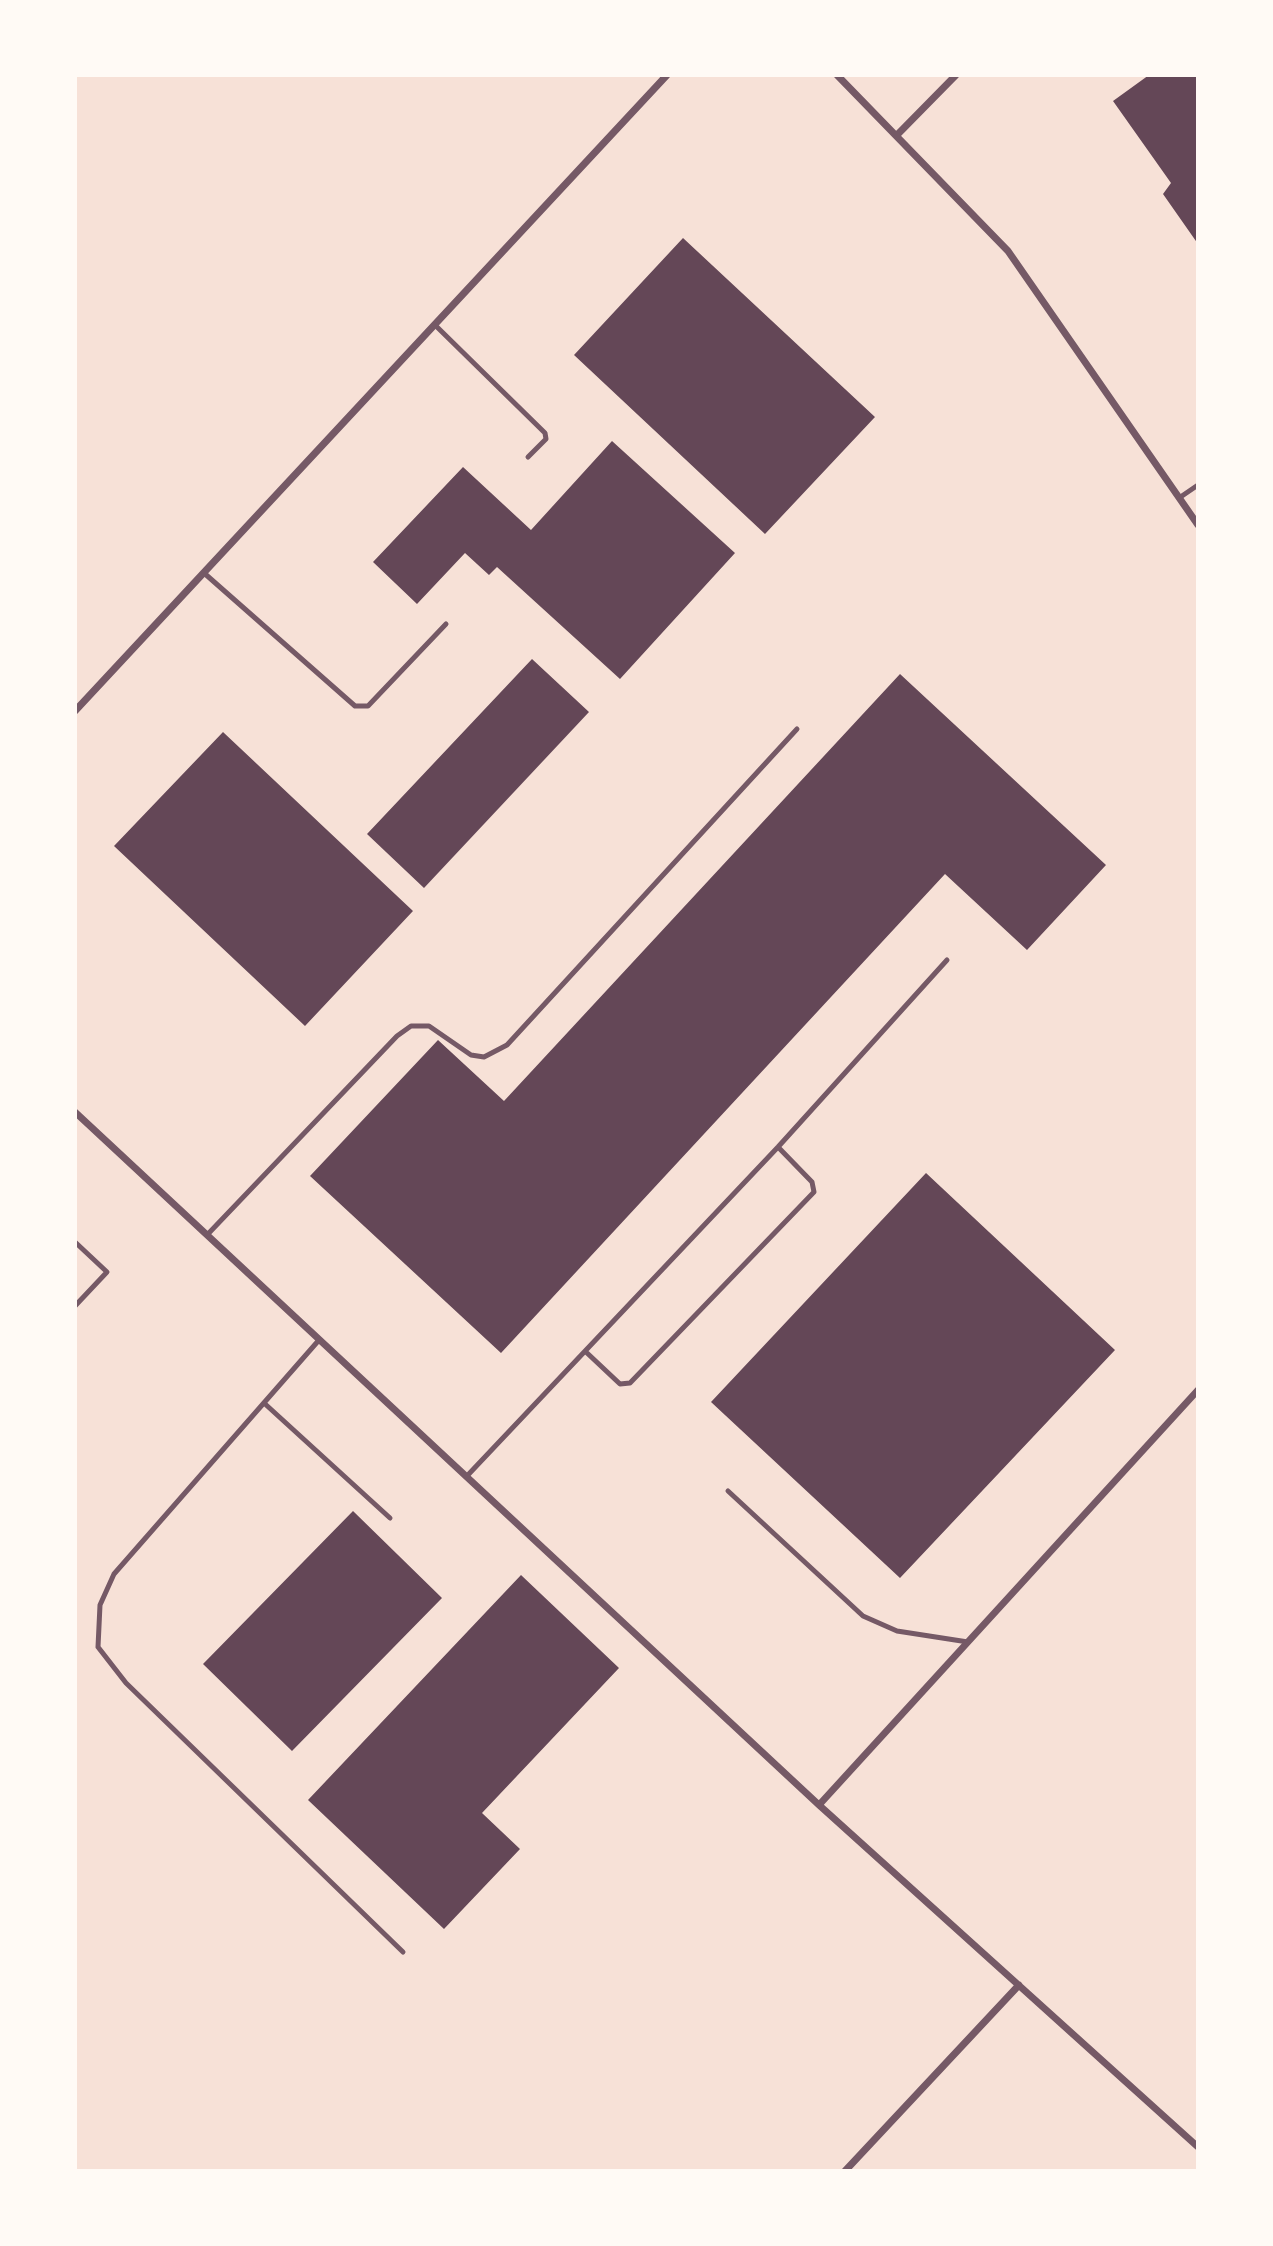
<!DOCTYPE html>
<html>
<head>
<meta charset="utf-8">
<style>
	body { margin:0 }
	#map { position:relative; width:1273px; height:2246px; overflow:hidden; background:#f7e1d7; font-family:"Space Grotesk",sans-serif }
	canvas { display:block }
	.frame { position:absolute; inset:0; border:77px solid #fffaf5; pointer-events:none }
</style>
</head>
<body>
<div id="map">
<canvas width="1273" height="2246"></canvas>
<div class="frame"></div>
</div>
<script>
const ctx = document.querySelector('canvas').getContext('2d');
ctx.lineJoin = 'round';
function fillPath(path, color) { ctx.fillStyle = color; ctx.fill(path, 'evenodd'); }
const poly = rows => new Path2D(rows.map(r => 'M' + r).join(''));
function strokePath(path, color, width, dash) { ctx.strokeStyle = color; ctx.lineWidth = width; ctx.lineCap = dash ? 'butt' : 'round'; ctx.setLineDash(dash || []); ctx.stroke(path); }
fillPath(poly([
	[1149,75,1198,75,1198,244,1163,194,1171,183,1113,101],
	[683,238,875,417,765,534,574,355],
	[612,441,735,553,620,679,497,567,489,575,465,553,417,604,373,562,463,467,531,530],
	[532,659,589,712,424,888,367,834],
	[900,674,1106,865,1027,950,945,874,501,1353,310,1176,438,1040,504,1101],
	[223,732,413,911,305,1026,114,846],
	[926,1173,1115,1350,900,1578,711,1402],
	[353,1511,442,1598,292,1751,203,1664],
	[521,1575,619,1668,482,1813,520,1849,444,1929,308,1800]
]), '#644757');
strokePath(poly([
	[435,325,545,433,546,439,528,457],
	[1179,498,1198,485],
	[204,573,355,706,368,706,446,624],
	[207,1235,397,1036,411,1026,429,1026,471,1055,484,1057,507,1045,797,729],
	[75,1242,107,1272,75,1306],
	[319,1340,114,1574,100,1605,98,1647,126,1683,403,1952],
	[586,1352,620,1384,630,1383,814,1192,812,1182,778,1147],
	[264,1403,390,1518],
	[466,1477,778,1147,947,960],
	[728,1491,863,1616,897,1631,968,1642]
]), '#755966', 5);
strokePath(poly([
	[837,75,1008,251,1198,525],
	[898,134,956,75],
	[75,711,667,75],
	[75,1112,819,1805,1198,2147],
	[819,1805,1198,1390],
	[845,2171,1019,1985]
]), '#755966', 7);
</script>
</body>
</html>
